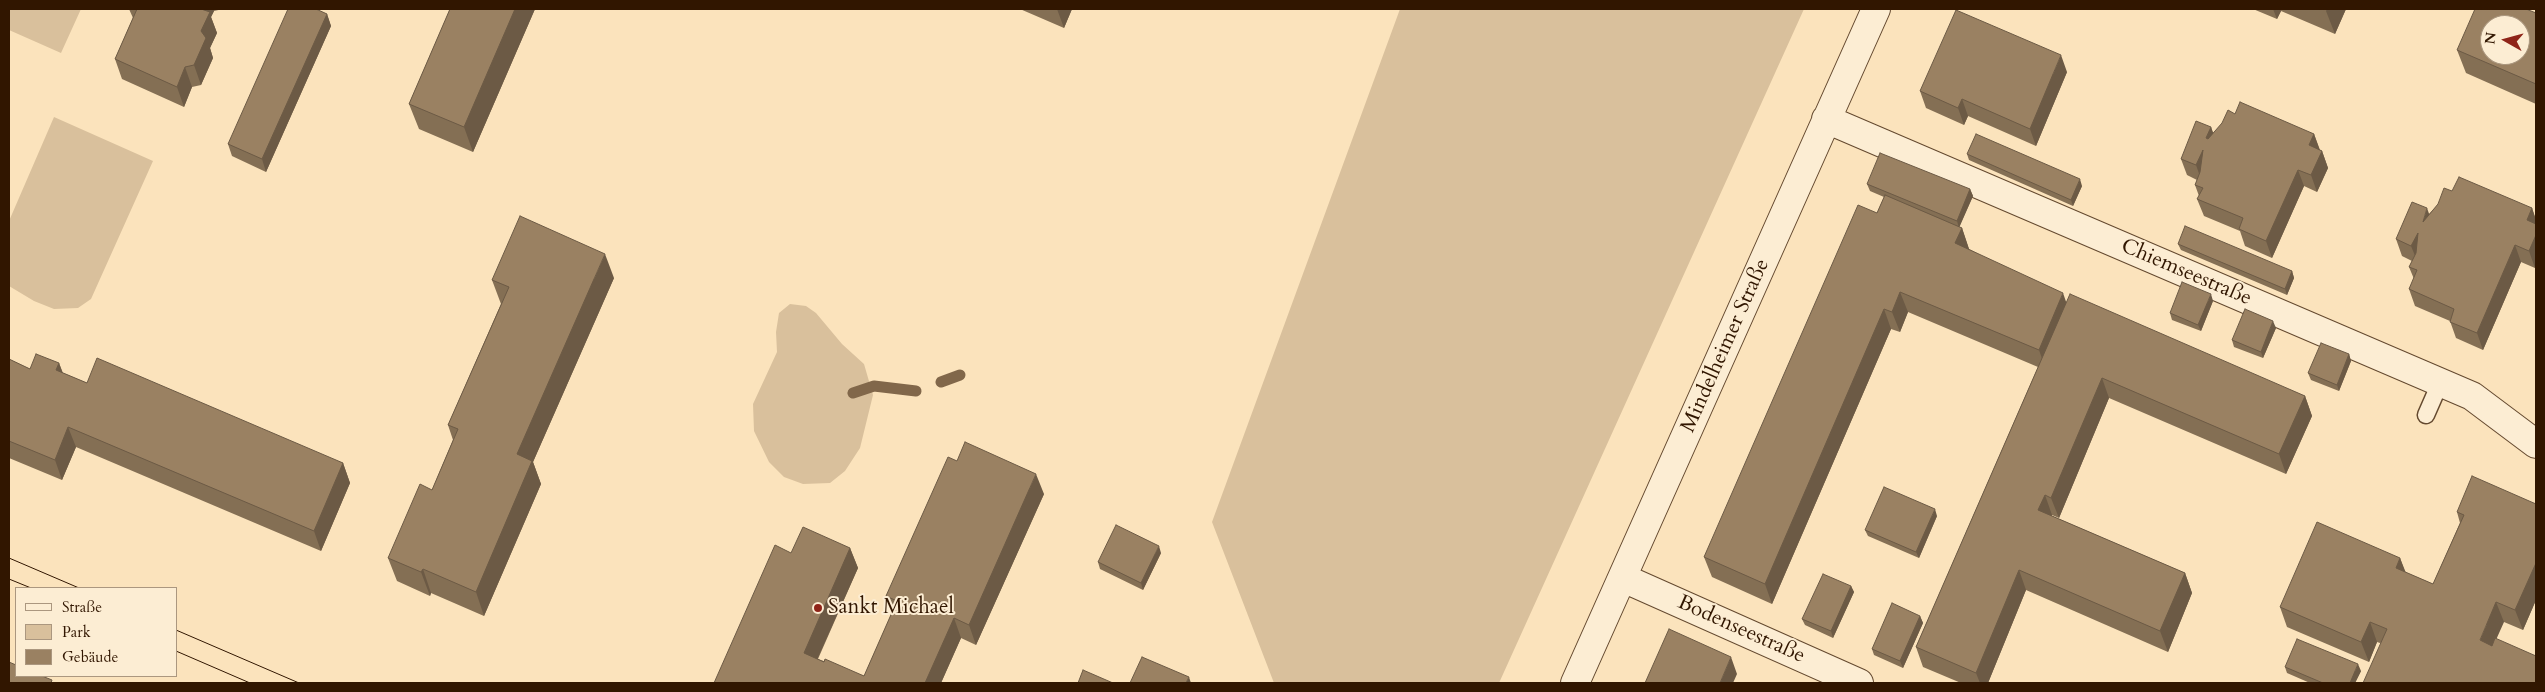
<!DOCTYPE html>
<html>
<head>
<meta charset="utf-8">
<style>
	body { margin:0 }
	#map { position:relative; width:2545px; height:692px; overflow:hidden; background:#fbe3bc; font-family:Cardo,serif }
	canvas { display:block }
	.frame { position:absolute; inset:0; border:10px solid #311600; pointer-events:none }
	.legend { position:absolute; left:15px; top:587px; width:162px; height:90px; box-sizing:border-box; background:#fcedd3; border:1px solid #ab977f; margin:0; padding:6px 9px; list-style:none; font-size:15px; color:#311600 }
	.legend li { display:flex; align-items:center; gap:10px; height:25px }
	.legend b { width:25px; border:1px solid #ab977f }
	.north { position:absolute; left:2480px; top:15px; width:50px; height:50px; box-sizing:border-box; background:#fcedd3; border:1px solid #ab977f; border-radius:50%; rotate:277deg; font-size:14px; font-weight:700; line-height:20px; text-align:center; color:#311600 }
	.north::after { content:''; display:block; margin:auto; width:18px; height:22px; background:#8f2418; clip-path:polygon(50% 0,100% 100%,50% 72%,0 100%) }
</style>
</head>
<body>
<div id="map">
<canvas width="2545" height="692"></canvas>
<div class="frame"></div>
<ul class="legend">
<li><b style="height:6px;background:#fcedd3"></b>Straße</li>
<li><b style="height:14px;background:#d9c09c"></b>Park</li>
<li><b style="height:14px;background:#9a8162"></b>Gebäude</li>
</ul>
<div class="north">N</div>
</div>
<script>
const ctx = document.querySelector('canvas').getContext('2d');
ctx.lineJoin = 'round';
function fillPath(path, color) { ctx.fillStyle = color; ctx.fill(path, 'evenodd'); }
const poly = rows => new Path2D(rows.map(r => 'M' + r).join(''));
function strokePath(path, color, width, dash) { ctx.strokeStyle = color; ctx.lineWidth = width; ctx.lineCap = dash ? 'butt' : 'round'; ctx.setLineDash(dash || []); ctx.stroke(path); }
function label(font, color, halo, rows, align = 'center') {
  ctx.font = font + ' Cardo,serif'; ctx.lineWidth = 4; ctx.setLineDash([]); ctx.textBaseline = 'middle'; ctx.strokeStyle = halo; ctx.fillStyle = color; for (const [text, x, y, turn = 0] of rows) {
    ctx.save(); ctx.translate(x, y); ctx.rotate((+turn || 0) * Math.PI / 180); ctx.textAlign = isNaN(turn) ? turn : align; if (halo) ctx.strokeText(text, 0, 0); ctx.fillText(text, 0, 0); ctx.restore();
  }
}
fillPath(poly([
	[9,9,81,9,61,53,9,30],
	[1400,9,1804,9,1499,683,1274,683,1212,522],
	[54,117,153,161,91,299,78,308,54,309,34,301,9,286,9,221],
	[790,304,806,306,816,313,842,344,864,364,873,395,860,448,845,471,830,483,803,484,784,477,769,462,754,431,753,404,777,352,776,332,779,313]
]), '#d9c09c');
strokePath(poly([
	[941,382,960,375],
	[853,393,874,386,916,391]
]), '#81674a', 11);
const lane = poly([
	[2426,415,2440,383]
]);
const street = poly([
	[1826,119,2472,396,2536,444],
	[1623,578,1859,683],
	[1575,683,1876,9]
]);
strokePath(lane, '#64492f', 19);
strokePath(street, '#64492f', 30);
strokePath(lane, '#fcedd3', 16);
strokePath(street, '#fcedd3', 28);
strokePath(poly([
	[9,558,79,588],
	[9,579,31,588],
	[176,630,299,683],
	[176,651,250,683]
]), '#311600', 1);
fillPath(poly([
	[129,9,223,9,214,11,211,17,217,33,210,48,213,58,201,85,192,87,184,107,122,79,115,59,133,18],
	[450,9,535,9,473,152,419,129,409,104],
	[1020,9,1072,9,1064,28],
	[2253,9,2346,9,2335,34,2281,11,2277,19],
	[2536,13,2536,104,2466,73,2457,50],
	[327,14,331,26,266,172,232,156,228,144],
	[2067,72,2036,146,1968,116,1964,125,1926,108,1920,91],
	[2235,114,2314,134,2320,150,2322,151,2328,168,2317,192,2304,186,2272,258,2245,246,2240,231,2204,216,2197,199,2199,196,2195,185,2197,180,2187,175,2181,159,2211,127,2213,133],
	[1967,154,2082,186,2073,206,1969,160],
	[1867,184,1970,189,1973,196,1959,227,1962,228,1969,249,2066,302,2305,396,2312,416,2286,474,2109,398,2059,518,2052,515,2052,516,2185,573,2192,593,2168,652,2026,590,1988,683,1961,683,1923,667,1916,647,2038,367,1908,312,1900,332,1891,329,1772,604,1712,577,1704,557,1877,213,1884,197,1870,191],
	[2452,191,2532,208,2536,220,2536,264,2535,268,2521,262,2483,350,2456,338,2450,321,2415,306,2409,289,2414,279,2409,267,2412,261,2402,256,2396,239,2429,214],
	[2178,244,2292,271,2294,278,2287,295,2181,250],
	[614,278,533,462,541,484,484,616,431,593,430,596,397,581,388,558,432,490,453,440,448,425,501,304,492,280],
	[2213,301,2201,331,2172,320,2170,313],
	[2276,328,2263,358,2234,347,2232,340],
	[2349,354,2351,361,2339,391,2311,380,2308,373],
	[9,359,30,369,59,363,63,373,87,383,343,463,350,483,321,551,76,447,62,480,9,458],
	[957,461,1044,494,976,645,961,638,941,683,714,683,791,553,850,548,858,568,818,659,864,676,892,613,886,596],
	[2536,504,2536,600,2523,630,2504,622,2380,643,2377,642,2369,662,2287,627,2280,607,2400,558,2405,572,2433,584,2460,523,2457,512],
	[1937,516,1919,558,1868,536,1865,530],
	[1161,553,1143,590,1100,569,1098,562],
	[1851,586,1854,592,1833,638,1805,625,1802,619],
	[1920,616,1923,623,1903,668,1874,655,1872,649],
	[2285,667,2361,671,2355,683,2310,683,2287,673]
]), '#846f54');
fillPath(poly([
	[199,9,213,9,214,11,211,17,217,33,210,48,213,58,201,85,194,65,201,31],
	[515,9,535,9,473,152,464,127],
	[1057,9,1072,9,1064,28],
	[2273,9,2280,9,2281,11,2277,19],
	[2327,9,2346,9,2335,34,2326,11],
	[327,14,331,26,266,172,262,159],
	[2061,55,2067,72,2036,146,2030,129],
	[185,67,192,87,184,107,177,87],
	[1962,99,1968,116,1964,125,1958,108],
	[2211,127,2217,144,2206,138],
	[2314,134,2320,151,2309,145],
	[2203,150,2202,182,2196,165],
	[2322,151,2328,168,2317,192,2311,175],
	[2298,170,2304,186,2272,258,2266,241],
	[2080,179,2082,186,2073,206,2071,200],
	[1970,189,1973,196,1959,228,1957,221],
	[2427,208,2433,225,2423,222],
	[2532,208,2536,220,2536,229,2527,220],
	[1962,228,1969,249,1962,263,1955,243],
	[2418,233,2418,263,2411,246],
	[2536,235,2536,264,2535,268,2529,251],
	[2515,245,2521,262,2483,350,2477,333],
	[605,254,614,278,533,462,541,484,484,616,476,592,517,454],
	[2292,271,2294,278,2287,295,2285,289],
	[1900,292,1908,312,1900,332,1892,312],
	[2063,293,2070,313,2046,370,2039,350],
	[2211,294,2213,301,2201,331,2198,325],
	[1884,309,1891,329,1772,604,1765,584],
	[2273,321,2276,328,2263,358,2261,352],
	[2349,354,2351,361,2339,391,2337,385],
	[59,363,66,383,56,370],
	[2102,378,2109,398,2059,518,2051,498],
	[2305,396,2312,416,2286,474,2279,454],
	[68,427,76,447,62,480,55,460],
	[343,463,350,483,321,551,314,531],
	[1036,474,1044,494,976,645,969,625],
	[2045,495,2052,515,2045,530,2038,510],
	[1935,509,1937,516,1919,558,1916,552],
	[1159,546,1161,553,1143,590,1141,583],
	[850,548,858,568,811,673,804,653],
	[2400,558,2408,578,2396,568],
	[2536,563,2536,600,2523,630,2515,610],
	[423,569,431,593,430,596,421,572],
	[2019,570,2026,590,1988,683,1980,683,1976,673],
	[2185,573,2192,593,2168,652,2160,631],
	[1851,586,1854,592,1833,638,1831,631],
	[2496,602,2504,622,2487,660,2480,640],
	[1920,616,1923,623,1903,668,1900,661],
	[954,618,961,638,941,683,925,683],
	[2370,622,2377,642,2369,662,2361,642],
	[1731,657,1737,674,1733,683,1720,683],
	[2358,664,2361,671,2355,683,2350,683],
	[1189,677,1191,683,1186,683]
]), '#6c5a45');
const building = poly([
	[136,9,201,9,210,12,201,31,206,38,194,65,185,67,177,87,115,59,137,9,136,9],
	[288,9,316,9,327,14,262,159,228,144,288,9],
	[450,9,515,9,464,127,409,104,450,9],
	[2475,9,2526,9,2536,13,2536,84,2457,50,2475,9],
	[2490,25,2520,25,2520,55,2490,55,2490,25],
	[1956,10,2061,55,2030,129,1962,99,1958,108,1920,91,1956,10],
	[2240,102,2314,134,2309,145,2322,151,2311,175,2298,170,2266,241,2239,229,2243,218,2197,199,2203,188,2195,185,2200,172,2203,150,2196,165,2181,159,2196,121,2211,127,2206,138,2208,139,2222,123,2228,110,2235,114,2240,102],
	[1976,134,2080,179,2071,200,1967,154,1976,134],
	[1880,153,1970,189,1957,221,1867,184,1880,153],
	[2459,177,2532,208,2527,220,2536,224,2536,235,2529,251,2515,245,2477,333,2450,322,2454,309,2409,289,2417,270,2409,267,2416,253,2418,233,2411,246,2396,239,2412,202,2427,208,2423,222,2438,204,2444,188,2452,191,2459,177],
	[1885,195,1962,228,1955,243,2063,293,2039,350,1900,292,1892,312,1884,309,1765,584,1704,557,1858,205,1877,213,1885,195],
	[520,216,605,254,517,454,532,461,476,592,423,569,421,572,388,558,420,484,432,490,458,429,448,425,509,287,492,280,520,216],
	[2185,226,2292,271,2285,289,2178,244,2185,226],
	[2182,282,2211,294,2198,325,2170,313,2182,282],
	[2070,294,2305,396,2279,454,2102,378,2051,498,2045,495,2038,510,2185,573,2160,631,2019,570,1976,673,1916,647,2070,294],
	[2245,309,2273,321,2261,352,2232,340,2245,309],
	[2321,343,2349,354,2337,385,2308,373,2321,343],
	[36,354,59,363,56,370,87,383,97,358,343,463,314,531,68,427,55,460,9,441,9,359,30,369,36,354],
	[965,442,1036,474,969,625,954,618,925,683,714,683,775,545,791,553,803,527,850,548,804,653,824,662,825,659,864,676,897,601,886,596,948,457,957,461,965,442],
	[2472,476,2536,504,2536,563,2515,610,2496,602,2480,640,2492,646,2495,638,2536,656,2536,683,2363,683,2387,629,2370,622,2361,642,2280,607,2317,522,2400,558,2396,568,2433,584,2464,515,2457,512,2472,476],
	[1884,487,1935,509,1916,552,1865,530,1884,487],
	[1116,525,1159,546,1141,583,1098,562,1116,525],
	[1823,574,1851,586,1831,631,1802,619,1823,574],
	[1892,603,1920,616,1900,661,1872,649,1892,603],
	[1669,629,1731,657,1720,683,1645,683,1669,629],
	[2297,639,2358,664,2350,683,2323,683,2285,667,2297,639],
	[1142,657,1189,677,1186,683,1130,683,1142,657],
	[9,662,16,665,16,676,42,676,52,680,51,683,9,683,9,662],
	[1083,670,1113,683,1078,683,1083,670]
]);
fillPath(building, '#9a8162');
strokePath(building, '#6c5a45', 1);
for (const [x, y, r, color] of [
	[818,608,5,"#8f2418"]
]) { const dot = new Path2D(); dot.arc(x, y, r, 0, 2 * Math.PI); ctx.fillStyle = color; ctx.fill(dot); strokePath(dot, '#fcedd3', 2); }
label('21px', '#311600', '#fcedd3', [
	["Chiemseestraße",2186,273,23],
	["Mindelheimer Straße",1726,346,-66],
	["Bodenseestraße",1741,630,24]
]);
label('21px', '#311600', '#fcedd3', [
	["Sankt Michael",828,608]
], 'left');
</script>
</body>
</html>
